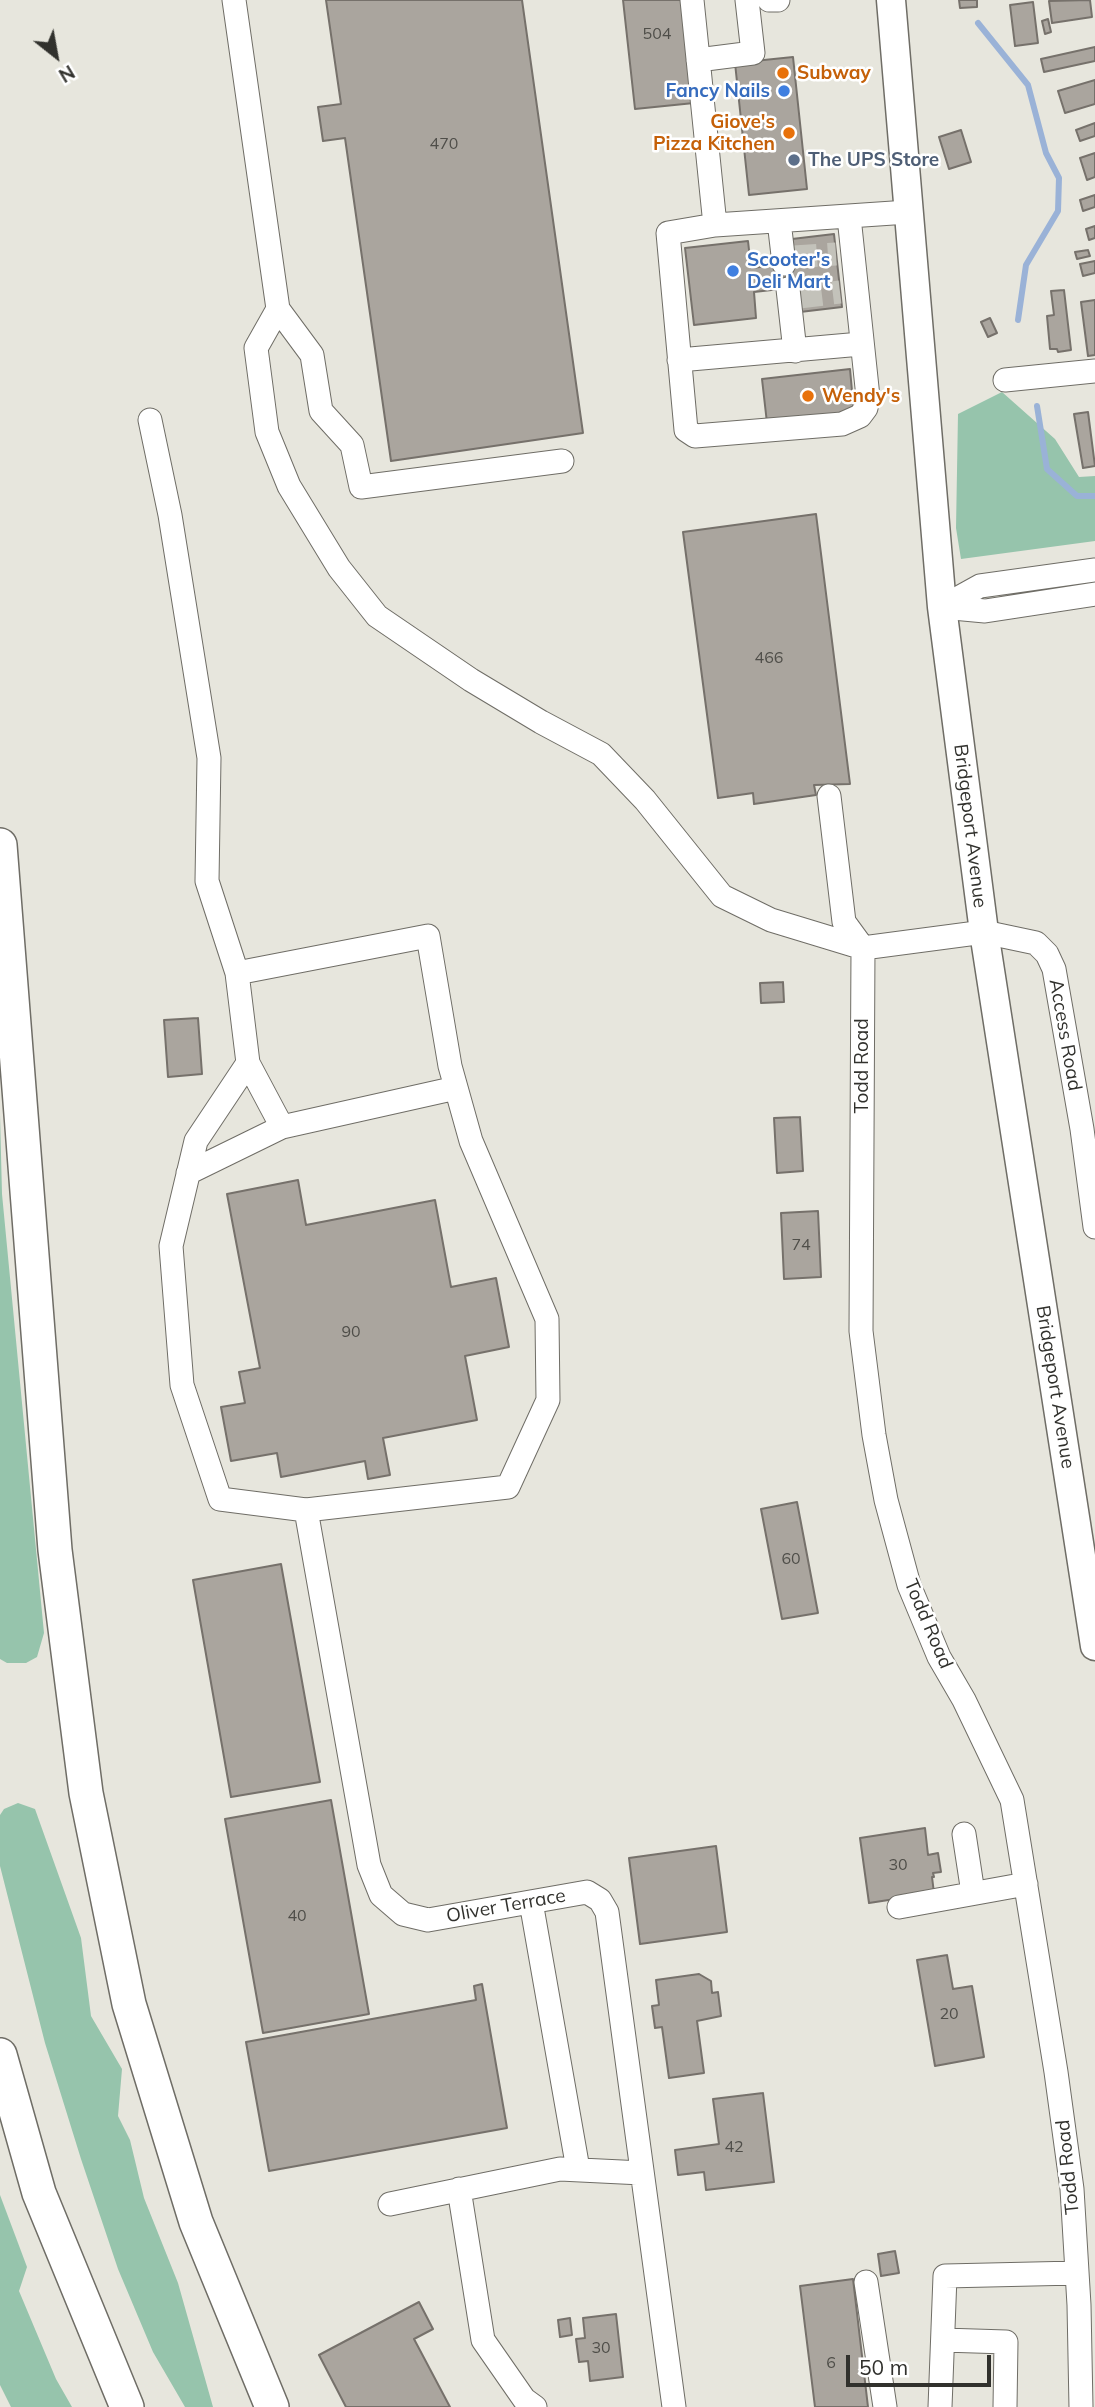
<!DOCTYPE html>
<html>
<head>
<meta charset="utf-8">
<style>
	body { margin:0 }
	#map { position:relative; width:1095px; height:2407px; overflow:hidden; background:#e7e6dd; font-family:Mulish,sans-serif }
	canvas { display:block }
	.north { position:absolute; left:21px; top:21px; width:70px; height:70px; -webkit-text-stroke:5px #fff; paint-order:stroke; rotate:149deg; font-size:19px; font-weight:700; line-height:28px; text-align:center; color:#31312d }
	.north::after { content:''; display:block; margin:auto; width:24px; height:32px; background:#31312d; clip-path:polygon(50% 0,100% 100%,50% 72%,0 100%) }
	.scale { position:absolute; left:846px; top:2355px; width:145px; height:32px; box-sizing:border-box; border:4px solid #31312d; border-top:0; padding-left:9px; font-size:21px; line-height:24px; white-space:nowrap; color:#31312d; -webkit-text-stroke:5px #fff; paint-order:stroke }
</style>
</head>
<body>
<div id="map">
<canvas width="1095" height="2407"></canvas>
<div class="north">N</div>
<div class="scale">50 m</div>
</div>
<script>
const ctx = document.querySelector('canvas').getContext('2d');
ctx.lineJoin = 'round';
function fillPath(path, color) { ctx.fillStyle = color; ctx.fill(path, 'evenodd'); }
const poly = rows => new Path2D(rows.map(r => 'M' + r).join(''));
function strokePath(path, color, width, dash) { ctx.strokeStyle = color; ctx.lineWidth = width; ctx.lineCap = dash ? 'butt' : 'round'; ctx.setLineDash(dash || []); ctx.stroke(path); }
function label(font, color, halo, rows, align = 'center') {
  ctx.font = font + ' Mulish,sans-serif'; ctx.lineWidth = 5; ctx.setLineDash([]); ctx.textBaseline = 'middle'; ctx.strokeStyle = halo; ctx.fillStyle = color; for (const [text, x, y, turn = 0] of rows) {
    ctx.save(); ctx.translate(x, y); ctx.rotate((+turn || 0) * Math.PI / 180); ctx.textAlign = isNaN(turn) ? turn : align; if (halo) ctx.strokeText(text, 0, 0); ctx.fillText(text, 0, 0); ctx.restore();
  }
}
fillPath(poly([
	[1002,392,1055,439,1079,477,1095,476,1095,541,961,559,956,528,958,414],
	[0,1115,2,1194,44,1633,37,1657,26,1663,7,1663,0,1659],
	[18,1803,35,1809,81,1938,91,2016,122,2069,118,2116,130,2140,144,2198,178,2283,213,2407,185,2407,153,2352,118,2269,81,2159,45,2043,0,1866,0,1815,4,1809],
	[0,2195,27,2267,19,2291,56,2379,72,2407,11,2407,0,2385]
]), '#96c4ac');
strokePath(poly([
	[978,23,1028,85,1046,153,1059,178,1058,211,1026,265,1018,320],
	[1037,406,1047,469,1077,496,1095,496]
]), '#9ab2d7', 6);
const building = poly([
	[326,0,522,0,583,433,391,461,345,138,323,141,318,107,341,104,326,0],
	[623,0,683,0,694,103,635,109,623,0],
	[959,0,977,0,977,7,960,8,959,0],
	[1090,0,1092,17,1052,23,1049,1,1090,0],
	[1033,2,1038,43,1015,46,1010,5,1033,2],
	[1048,19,1051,32,1045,34,1042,21,1048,19],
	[1095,47,1095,61,1044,72,1041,59,1095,47],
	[793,57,807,189,749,195,735,63,793,57],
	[1095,80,1095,104,1065,113,1058,91,1095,80],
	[1095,123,1095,136,1080,141,1076,130,1095,123],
	[961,130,971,162,949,169,939,137,961,130],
	[1095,153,1095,177,1087,180,1080,158,1095,153],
	[1095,195,1095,207,1083,211,1080,200,1095,195],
	[1095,226,1095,238,1089,240,1086,229,1095,226],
	[834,234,842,307,800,312,798,287,754,292,756,318,694,325,685,248,748,241,751,268,795,263,792,239,834,234],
	[1088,250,1090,256,1077,259,1075,252,1088,250],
	[1095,261,1095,273,1083,276,1080,264,1095,261],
	[1064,290,1071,350,1058,352,1057,349,1050,349,1047,316,1054,315,1051,291,1064,290],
	[1095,300,1095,355,1088,356,1081,302,1095,300],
	[990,318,997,333,988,337,981,322,990,318],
	[850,369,854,413,767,423,762,379,850,369],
	[1088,412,1095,466,1083,468,1074,414,1088,412],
	[816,514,850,784,814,785,816,795,754,804,753,793,718,798,683,532,816,514],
	[783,982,784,1002,761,1003,760,983,783,982],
	[198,1018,202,1074,168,1077,164,1020,198,1018],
	[800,1117,803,1171,777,1173,774,1118,800,1117],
	[298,1180,306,1225,435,1200,451,1287,496,1278,509,1347,465,1356,477,1420,383,1438,390,1475,368,1479,365,1461,281,1477,277,1453,231,1461,221,1407,245,1403,239,1372,260,1368,227,1194,298,1180],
	[818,1211,821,1277,784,1279,781,1213,818,1211],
	[797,1502,818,1613,782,1619,761,1509,797,1502],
	[281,1564,320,1782,231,1797,193,1580,281,1564],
	[331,1800,369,2014,263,2033,225,1819,331,1800],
	[925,1828,928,1855,938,1853,941,1872,933,1873,934,1877,932,1877,934,1893,869,1903,860,1838,925,1828],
	[716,1846,727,1932,640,1944,629,1858,716,1846],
	[947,1955,953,1989,972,1986,984,2057,935,2066,917,1960,947,1955],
	[699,1974,711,1981,712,1993,718,1992,721,2016,697,2021,704,2073,669,2078,662,2027,655,2028,652,2006,659,2005,656,1980,699,1974],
	[482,1984,507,2128,269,2171,246,2042,476,2000,474,1986,482,1984],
	[763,2093,774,2182,706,2190,704,2172,678,2175,675,2150,719,2144,713,2099,763,2093],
	[895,2251,899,2273,881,2276,878,2254,895,2251],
	[853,2279,868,2407,815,2407,800,2286,853,2279],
	[419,2302,433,2329,414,2339,450,2407,346,2407,319,2355,419,2302],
	[616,2314,623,2377,590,2381,588,2361,579,2362,576,2339,585,2338,583,2318,616,2314],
	[570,2318,572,2335,560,2337,558,2320,570,2318]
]);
fillPath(building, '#aaa59e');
strokePath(building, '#76716b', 2);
strokePath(poly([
	[794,257,836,254],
	[799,297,840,292]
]), '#c3c2ba', 23, [23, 11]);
const minor = poly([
	[234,0,278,309,256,348,267,432,289,486,339,568,377,616,471,680,541,722,601,754,645,800,722,896,771,920,863,948],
	[692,0,715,225],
	[769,0,778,0],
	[698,60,753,53,747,0],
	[849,217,868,397,866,408,860,416,842,424,695,436,686,430,668,233,715,225,908,212],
	[779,221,784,264],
	[788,289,795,351],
	[278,309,312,355,321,411,352,445,361,487,562,461],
	[679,360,861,344],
	[1005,380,1095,371],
	[150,420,170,515,209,758,207,881,237,973,248,1063,196,1141,171,1246,182,1385,220,1499,306,1510,508,1487,548,1400,547,1319,471,1141,450,1066,428,936,237,973],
	[942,607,980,586,1095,570],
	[942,607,985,611,1095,594],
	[829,796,844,922,863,948],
	[248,1063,282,1127,456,1088],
	[188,1173,282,1127],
	[306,1510,369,1865,381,1895,403,1914,428,1920,587,1892,600,1900,607,1912,674,2407],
	[964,1834,973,1893],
	[531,1902,578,2169],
	[899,1907,1026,1884],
	[459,2189,483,2340,524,2399,535,2407],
	[390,2204,560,2169,642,2173],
	[866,2282,885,2407],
	[943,2340,1006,2342,1005,2407],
	[940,2407,945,2276,1077,2273],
	[1081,2407,1079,2305,1072,2189,1056,2072,1012,1800,964,1700,939,1657,909,1585,886,1500,874,1435,861,1331,863,948,984,932,1036,943,1047,954,1054,969,1082,1129,1095,1227]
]);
const major = poly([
	[891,0,942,607,984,932,1095,1646]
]);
const highway = poly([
	[0,845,55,1550,86,1793,129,2004,196,2222,272,2407],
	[0,2055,39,2193,127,2407]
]);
strokePath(minor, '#6f6d66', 25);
strokePath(major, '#6f6d66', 31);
strokePath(highway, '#6f6d66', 36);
strokePath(minor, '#fff', 23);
strokePath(major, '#fff', 28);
strokePath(highway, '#fff', 33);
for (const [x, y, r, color] of [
	[783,73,7,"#e8710a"],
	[784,91,7,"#3f7fe0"],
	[789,133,7,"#e8710a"],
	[794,160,7,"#5c6f8a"],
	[733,271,7,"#3f7fe0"],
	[808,396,7,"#e8710a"]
]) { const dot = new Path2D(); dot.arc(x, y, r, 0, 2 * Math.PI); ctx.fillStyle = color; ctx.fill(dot); strokePath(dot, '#fff', 2.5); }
label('16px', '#4f4e49', null, [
	["504",657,34],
	["470",444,144],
	["466",769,658],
	["74",801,1245],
	["90",351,1332],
	["60",791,1559],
	["30",898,1865],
	["40",297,1916],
	["20",949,2014],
	["42",734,2147],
	["30",601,2348],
	["6",831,2363]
]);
label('bold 19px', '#c56008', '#fff', [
	["Subway",797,73],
	["Giove's",775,122,"right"],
	["Pizza Kitchen",775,144,"right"],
	["Wendy's",822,396]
], 'left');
label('bold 19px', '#366cbe', '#fff', [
	["Fancy Nails",770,91],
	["Scooter's",747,260,"left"],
	["Deli Mart",747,282,"left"]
], 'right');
label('bold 19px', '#4e5e75', '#fff', [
	["The UPS Store",808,160]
], 'left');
label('19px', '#31312d', '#fff', [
	["Bridgeport Avenue",970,826,83],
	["Access Road",1065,1035,80],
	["Todd Road",862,1066,-90],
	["Bridgeport Avenue",1055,1387,81],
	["Todd Road",928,1624,67],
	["Oliver Terrace",506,1906,-10],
	["Todd Road",1068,2167,-96]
]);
</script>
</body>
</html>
